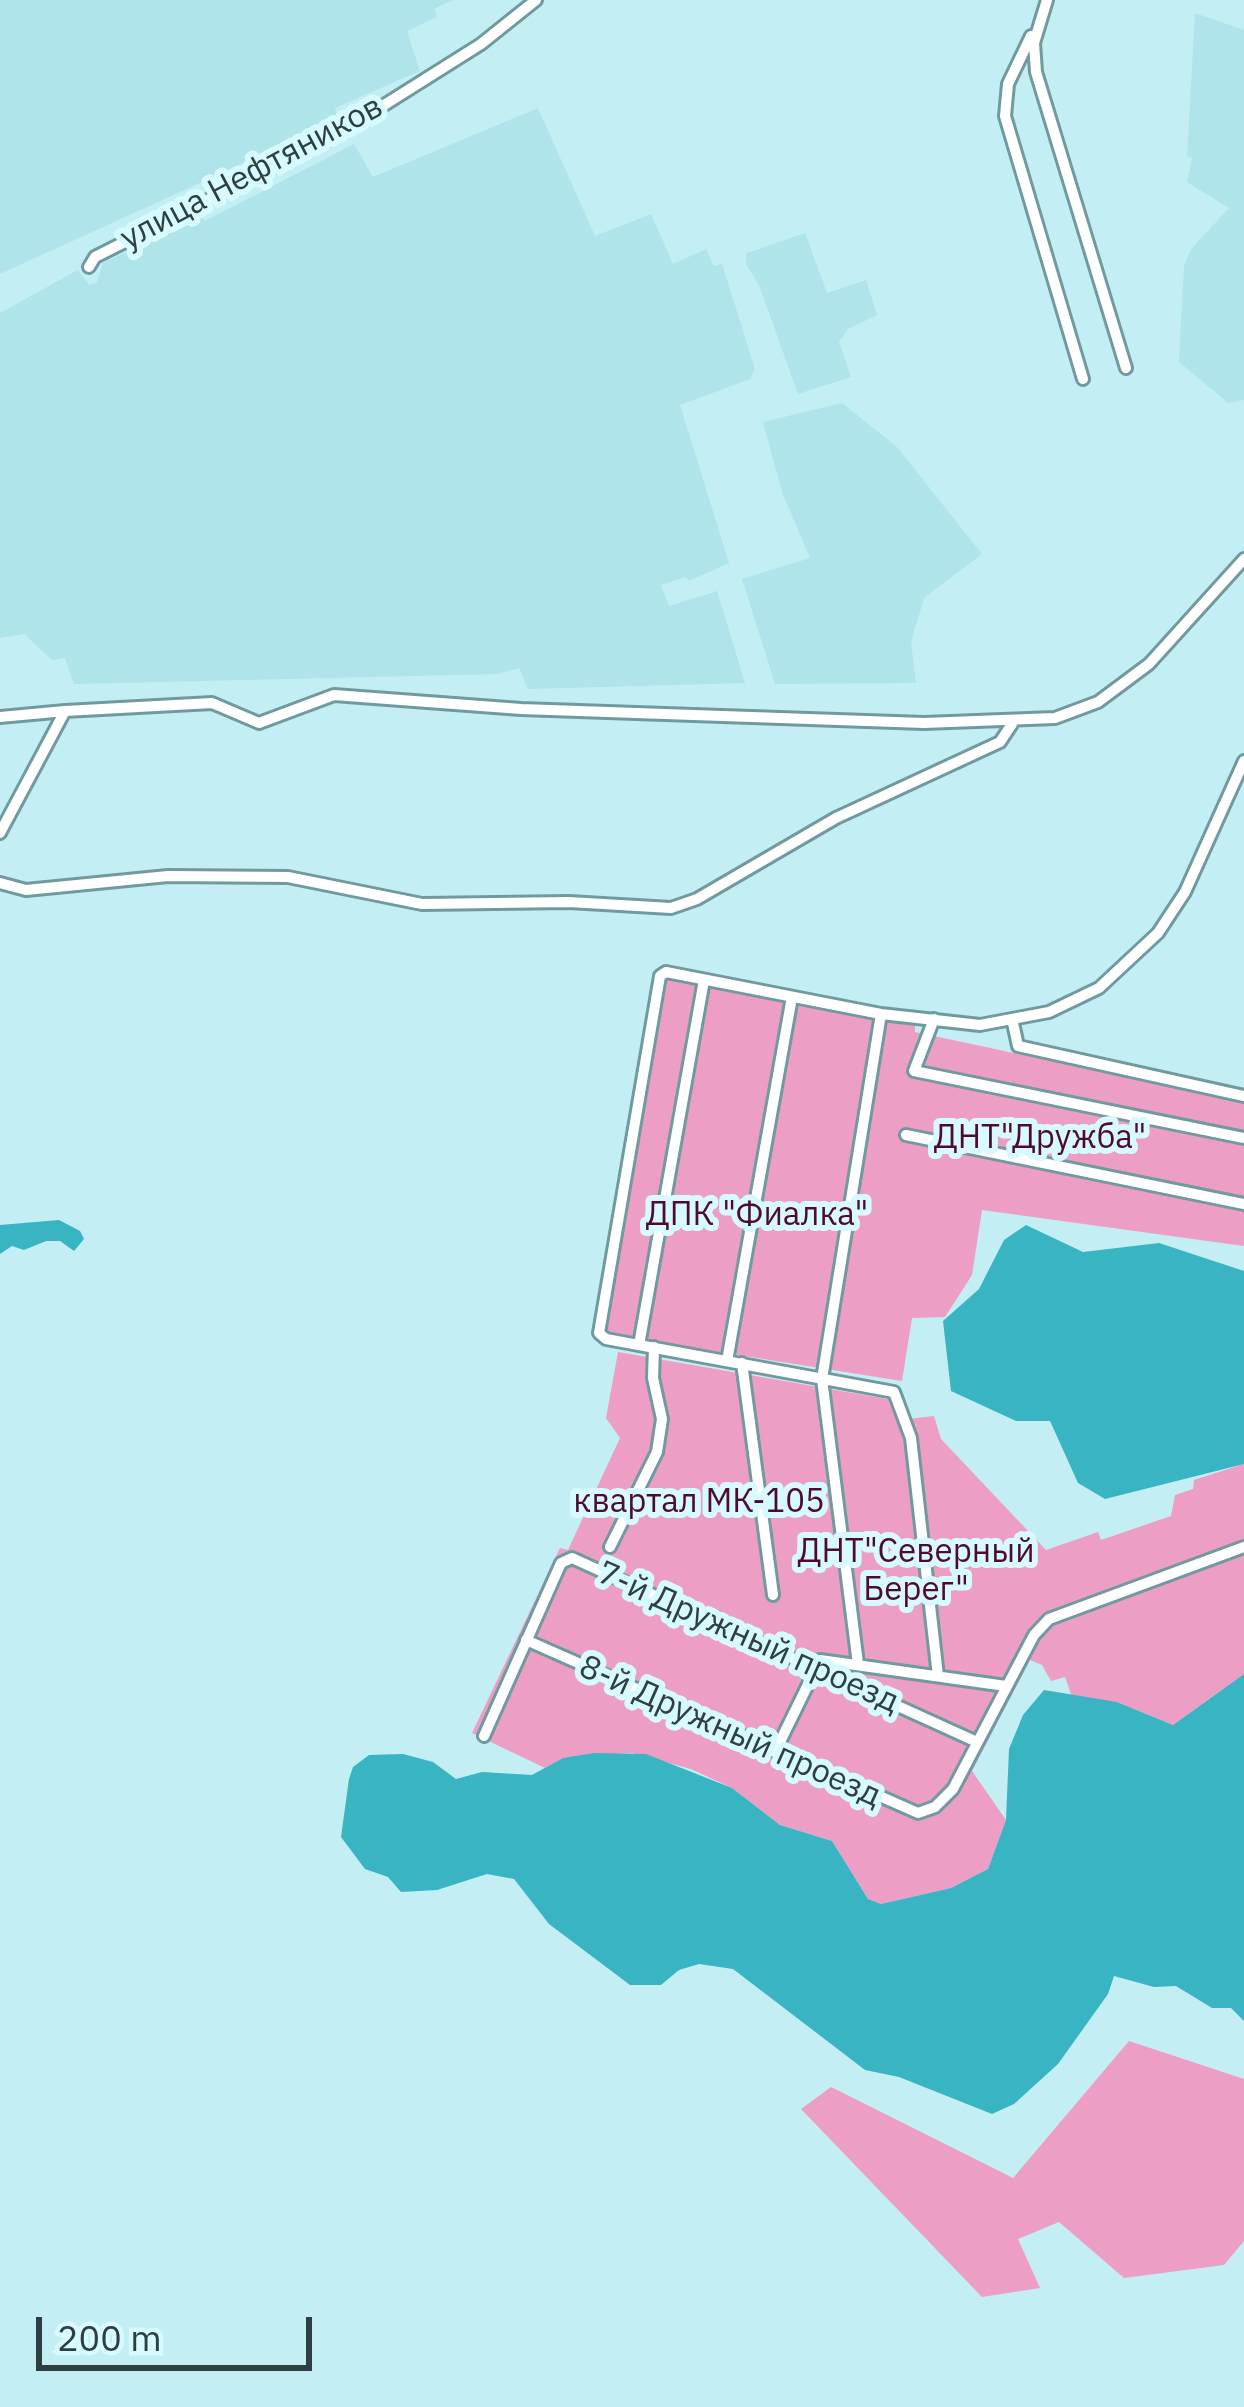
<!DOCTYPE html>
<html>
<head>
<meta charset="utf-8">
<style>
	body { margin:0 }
	#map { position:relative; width:1244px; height:2407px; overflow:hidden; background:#c3eef4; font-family:"IBM Plex Sans",sans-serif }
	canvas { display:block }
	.scale { position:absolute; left:36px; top:2317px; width:276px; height:54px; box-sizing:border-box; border:6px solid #2e3f41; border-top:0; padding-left:15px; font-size:36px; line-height:42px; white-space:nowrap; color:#2e3f41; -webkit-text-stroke:9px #d7fafe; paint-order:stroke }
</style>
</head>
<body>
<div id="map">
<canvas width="1244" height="2407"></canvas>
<div class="scale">200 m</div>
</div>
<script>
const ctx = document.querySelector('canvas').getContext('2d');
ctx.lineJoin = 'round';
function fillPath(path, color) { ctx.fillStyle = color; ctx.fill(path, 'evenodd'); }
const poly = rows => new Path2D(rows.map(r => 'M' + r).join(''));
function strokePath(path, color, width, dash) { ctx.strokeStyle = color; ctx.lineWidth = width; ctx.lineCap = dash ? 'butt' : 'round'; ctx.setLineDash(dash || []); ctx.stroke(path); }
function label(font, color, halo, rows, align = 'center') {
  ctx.font = font + ' "IBM Plex Sans",sans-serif'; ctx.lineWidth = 12; ctx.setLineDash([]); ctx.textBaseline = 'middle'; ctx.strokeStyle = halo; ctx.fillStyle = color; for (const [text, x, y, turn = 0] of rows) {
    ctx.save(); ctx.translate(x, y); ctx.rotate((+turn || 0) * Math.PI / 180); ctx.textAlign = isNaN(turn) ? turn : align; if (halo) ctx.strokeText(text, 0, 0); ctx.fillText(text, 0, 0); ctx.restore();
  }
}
fillPath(poly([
	[0,0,453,0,434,9,437,17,407,31,420,71,335,108,338,120,0,274],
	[1195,13,1244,30,1244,400,1228,403,1179,362,1184,265,1192,248,1229,208,1187,182,1192,158,1187,156],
	[538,108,595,236,651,214,673,264,706,249,714,266,722,264,755,369,750,379,680,405,729,563,689,581,685,577,661,585,669,606,717,591,745,683,528,689,519,668,498,674,74,684,65,658,52,660,24,634,0,638,0,313,78,270,89,285,97,282,103,263,201,217,205,221,354,144,373,177],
	[805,233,827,293,866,280,877,315,848,329,839,342,851,377,798,394,759,285,746,264,747,253],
	[842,403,897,447,982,554,924,598,911,642,916,683,775,684,742,579,810,558,782,492,763,422]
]), '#afe4eb');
fillPath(poly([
	[664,967,879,1010,915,1022,915,1032,1244,1102,1244,1246,982,1210,972,1275,945,1317,912,1318,902,1381,593,1332,656,973],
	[618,1352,893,1400,899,1420,934,1416,941,1439,1046,1550,1098,1532,1101,1540,1171,1516,1175,1495,1193,1489,1194,1480,1244,1464,1244,1674,1173,1725,1117,1702,1080,1699,1071,1694,1065,1677,1051,1681,1042,1665,1030,1660,972,1771,1006,1820,988,1869,951,1888,881,1904,868,1899,832,1841,780,1825,732,1788,691,1769,632,1753,563,1758,545,1768,472,1733,560,1548,568,1550,620,1438,606,1418],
	[1129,2041,1244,2079,1244,2241,1224,2265,1124,2278,1059,2222,1018,2239,1040,2288,982,2297,801,2109,831,2087,1013,2178]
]), '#ec9ec5');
fillPath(poly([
	[59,1220,80,1231,84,1239,74,1251,60,1241,46,1241,24,1250,12,1246,0,1254,0,1225],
	[1026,1225,1083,1252,1159,1243,1244,1271,1244,1464,1105,1499,1078,1483,1050,1421,1016,1421,951,1391,943,1321,979,1289,1004,1240],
	[1244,1674,1244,2021,1231,2008,1212,2008,1176,1986,1154,1987,1114,1976,1108,1994,1058,2064,1014,2104,992,2114,899,2077,865,2070,733,1969,699,1964,679,1970,661,1985,630,1985,549,1924,514,1879,487,1874,437,1890,401,1892,388,1877,365,1869,341,1837,349,1779,353,1767,369,1755,403,1754,433,1762,456,1779,482,1772,532,1775,563,1758,594,1753,646,1754,732,1788,780,1825,832,1841,868,1899,881,1904,951,1888,988,1869,1006,1820,1009,1749,1023,1715,1044,1690,1117,1702,1173,1725]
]), '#39b4c2');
const minor = poly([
	[1047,0,1034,43,1036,72,1126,368],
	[1031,36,1008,84,1005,116,1083,379],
	[89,267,95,257,335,136,481,44,536,0],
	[0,717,65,711],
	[0,833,65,711,212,703,259,723,334,695,521,709,924,723,1055,718,1098,702,1149,664,1244,559],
	[0,883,26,890,168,876,288,877,422,904,569,902,671,908,697,899,836,818,1000,742,1012,724],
	[934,1019,914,1071,1244,1138],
	[1013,1023,1018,1046,1244,1096],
	[906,1135,1244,1204],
	[639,1345,704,980],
	[727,1361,792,997],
	[742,1363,773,1595],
	[610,1547,657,1452,662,1419,653,1378,654,1347],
	[526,1640,918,1813,935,1807,953,1789,1034,1635,1049,1619,1244,1547],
	[858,1664,822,1379,881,1014],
	[938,1676,911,1438,894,1392,606,1339,599,1333,660,976,666,972,881,1014,980,1025,1049,1012,1099,988,1158,933,1185,892,1244,761],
	[484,1736,561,1563,572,1558,977,1742],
	[775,1752,820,1660,1006,1686]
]);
strokePath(minor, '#719a9f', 16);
strokePath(minor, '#fff', 10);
label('33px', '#2e3f41', '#d7fafe', [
	["улица Нефтяников",252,173,-28],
	["7-й Дружный проезд",748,1638,24],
	["8-й Дружный проезд",730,1732,24]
]);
label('33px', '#4f0934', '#d7fafe', [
	["ДНТ\"Дружба\"",1040,1138],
	["ДПК \"Фиалка\"",757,1215],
	["квартал МК-105",699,1502],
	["ДНТ\"Северный",916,1552],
	["Берег\"",916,1590]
]);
</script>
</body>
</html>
